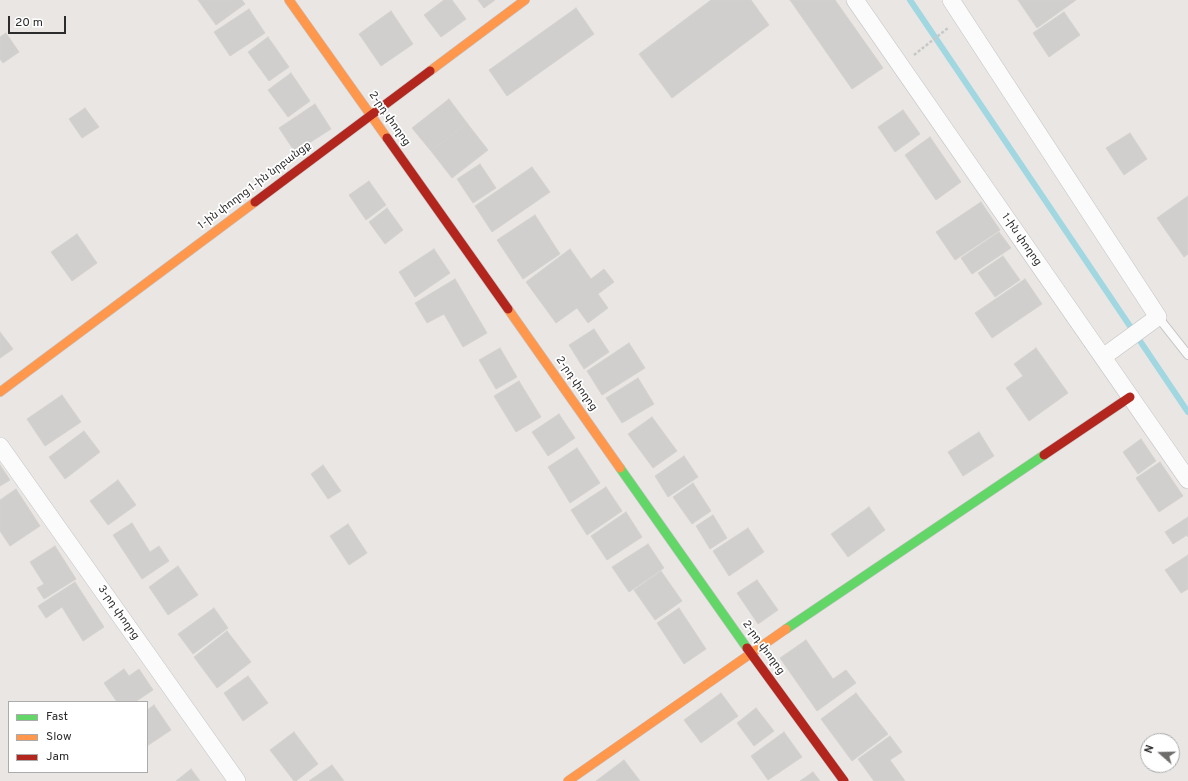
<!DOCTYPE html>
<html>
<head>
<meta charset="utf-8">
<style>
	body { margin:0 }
	#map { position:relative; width:1188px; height:781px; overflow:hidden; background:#e9e6e4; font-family:Overpass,sans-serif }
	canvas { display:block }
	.legend { position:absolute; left:8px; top:701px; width:140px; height:72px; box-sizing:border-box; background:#fff; border:1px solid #ababab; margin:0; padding:5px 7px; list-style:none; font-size:12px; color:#2c2c2c }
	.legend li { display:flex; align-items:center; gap:8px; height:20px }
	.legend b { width:20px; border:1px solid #ababab }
	.north { position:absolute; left:1140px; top:733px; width:40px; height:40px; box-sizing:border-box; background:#fff; border:1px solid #ababab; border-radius:50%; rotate:290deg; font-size:11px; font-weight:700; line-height:16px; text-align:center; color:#2c2c2c }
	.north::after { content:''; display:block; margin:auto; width:14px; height:18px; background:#6e6d6c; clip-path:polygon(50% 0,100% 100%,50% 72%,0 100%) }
	.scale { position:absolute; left:8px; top:16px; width:58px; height:18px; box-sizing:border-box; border:2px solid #2c2c2c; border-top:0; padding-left:5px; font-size:12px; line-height:14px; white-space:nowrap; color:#2c2c2c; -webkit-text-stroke:3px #fff; paint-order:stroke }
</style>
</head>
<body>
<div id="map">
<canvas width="1188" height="781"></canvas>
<ul class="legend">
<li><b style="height:5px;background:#63d668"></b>Fast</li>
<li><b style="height:5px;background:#ff974d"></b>Slow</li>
<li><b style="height:5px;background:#b3261e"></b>Jam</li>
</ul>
<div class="north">N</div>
<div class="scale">20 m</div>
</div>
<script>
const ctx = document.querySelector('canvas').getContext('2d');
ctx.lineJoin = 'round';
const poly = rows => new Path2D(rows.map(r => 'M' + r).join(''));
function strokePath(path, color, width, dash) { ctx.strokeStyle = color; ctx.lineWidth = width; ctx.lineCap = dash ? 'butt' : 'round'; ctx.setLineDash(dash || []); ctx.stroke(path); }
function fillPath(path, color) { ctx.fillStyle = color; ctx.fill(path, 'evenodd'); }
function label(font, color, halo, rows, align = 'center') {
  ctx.font = font + ' Overpass,"Noto Sans Armenian",sans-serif'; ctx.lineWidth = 3.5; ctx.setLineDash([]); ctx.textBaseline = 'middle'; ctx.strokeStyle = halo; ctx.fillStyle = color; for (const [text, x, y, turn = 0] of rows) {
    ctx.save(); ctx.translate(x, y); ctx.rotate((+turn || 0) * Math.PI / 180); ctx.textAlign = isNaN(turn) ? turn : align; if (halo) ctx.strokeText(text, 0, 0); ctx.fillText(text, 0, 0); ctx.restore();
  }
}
strokePath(poly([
	[910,0,1188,412]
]), '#a0d7e1', 6);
const building = poly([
	[198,0,242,0,245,4,216,25,198,0],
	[444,0,452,0,466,19,441,37,424,15,444,0],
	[478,0,495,0,484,8,478,0],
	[711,0,751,0,769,25,672,98,639,54,711,0],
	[790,0,835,0,883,68,852,89,790,0],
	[1018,0,1076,0,1037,28,1018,0],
	[576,8,594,34,507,96,489,70,576,8],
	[249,9,265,33,230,56,214,32,249,9],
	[391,11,413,44,381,66,359,34,391,11],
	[1064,12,1080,35,1049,57,1033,33,1064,12],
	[6,33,19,52,3,63,0,59,0,37,6,33],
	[268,37,289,67,269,81,248,52,268,37],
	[291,73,310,101,288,117,268,90,291,73],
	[449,99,467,123,431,151,412,128,449,99],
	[315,104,331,129,295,152,279,128,315,104],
	[85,108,99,127,82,138,69,119,85,108],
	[903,110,920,134,895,152,878,127,903,110],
	[467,123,488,150,452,178,431,151,467,123],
	[1130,133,1147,159,1124,175,1106,148,1130,133],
	[930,137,961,182,936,200,905,155,930,137],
	[480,164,496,188,473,203,457,179,480,164],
	[532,167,550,192,492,232,475,206,532,167],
	[369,181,386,205,366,220,349,195,369,181],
	[1188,196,1188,254,1184,257,1157,218,1188,196],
	[981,202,1000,230,955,260,936,232,981,202],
	[387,208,403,230,385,244,369,222,387,208],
	[535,215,560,254,523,279,497,240,535,215],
	[999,232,1011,248,972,274,961,258,999,232],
	[77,234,97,263,72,281,51,252,77,234],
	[434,249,450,273,415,297,399,272,434,249],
	[570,249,591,279,604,269,614,282,598,294,608,308,588,323,577,308,556,323,526,282,570,249],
	[1003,256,1020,280,995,297,978,273,1003,256],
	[455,279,487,333,463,347,444,314,427,323,415,303,455,279],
	[1025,279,1042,304,992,338,975,313,1025,279],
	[594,329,609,352,584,369,569,345,594,329],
	[0,332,13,349,0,358,0,332],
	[629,343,645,368,602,395,587,371,629,343],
	[500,348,517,377,496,389,479,360,500,348],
	[1036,348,1068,393,1029,421,1006,388,1023,376,1014,364,1036,348],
	[638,378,654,404,622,423,606,398,638,378],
	[519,381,541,417,516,432,494,396,519,381],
	[62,395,81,422,45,446,27,419,62,395],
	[559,414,575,438,548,456,532,432,559,414],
	[652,417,677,451,653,468,628,434,652,417],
	[84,431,100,452,65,479,49,457,84,431],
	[979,432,994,456,963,476,948,452,979,432],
	[1141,439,1156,461,1138,474,1123,452,1141,439],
	[577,448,600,483,570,503,548,467,577,448],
	[684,456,698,477,668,497,655,476,684,456],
	[1160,462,1183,496,1159,512,1136,478,1160,462],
	[0,465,10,480,0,486,0,465],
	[323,465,341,491,328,499,311,474,323,465],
	[118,480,136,505,108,525,90,501,118,480],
	[693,483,711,511,692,524,673,497,693,483],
	[606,487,622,511,587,535,571,510,606,487],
	[16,489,40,526,10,546,0,531,0,500,16,489],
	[869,507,885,530,848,557,831,534,869,507],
	[626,512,642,537,607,560,591,536,626,512],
	[713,515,727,538,710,549,696,526,713,515],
	[1188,517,1188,537,1187,535,1173,544,1165,532,1188,517],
	[132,523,150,552,159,546,169,561,142,579,113,535,132,523],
	[348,524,367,553,349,565,330,536,348,524],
	[748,528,764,552,729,576,713,551,748,528],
	[648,544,664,568,629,592,612,567,648,544],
	[55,546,76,579,44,599,37,588,44,584,30,562,55,546],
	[1188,555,1188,589,1181,593,1165,570,1188,555],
	[178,566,198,595,168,615,149,587,178,566],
	[661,571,682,601,655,620,634,590,661,571],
	[757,580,778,610,758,624,737,593,757,580],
	[75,582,104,627,83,641,62,607,46,618,38,606,75,582],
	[214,608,228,628,193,654,178,634,214,608],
	[679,608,706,649,684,664,657,623,679,608],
	[227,631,251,662,217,688,194,657,227,631],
	[806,640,833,679,846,670,856,683,817,711,780,658,806,640],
	[124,669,129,676,139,669,153,690,135,702,117,702,104,683,124,669],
	[248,676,268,703,243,721,224,693,248,676],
	[721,693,738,716,701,743,684,720,721,693],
	[856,693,888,734,852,761,821,719,856,693],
	[154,705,171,730,147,746,147,710,154,705],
	[756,708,774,731,754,746,737,723,756,708],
	[294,732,318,764,296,781,294,781,270,750,294,732],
	[784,732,802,757,768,780,751,756,784,732],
	[890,736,902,752,890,760,905,781,874,781,858,759,890,736],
	[624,760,640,781,596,781,624,760],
	[332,765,344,781,309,781,332,765],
	[191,769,200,781,176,781,191,769],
	[813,772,820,781,800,781,813,772]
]);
fillPath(building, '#d1cfcd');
strokePath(building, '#d4d2cf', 1);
const lane = poly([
	[1158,317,1188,355]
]);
const street = poly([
	[855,0,1188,480],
	[951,0,1158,317,1103,357],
	[0,446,237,781]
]);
const fast = poly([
	[620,468,747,648],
	[786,629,1044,455]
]);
const slow = poly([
	[289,0,387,138],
	[430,71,525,0],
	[508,309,620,468],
	[0,392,255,202],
	[568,781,786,629]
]);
const jam = poly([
	[387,138,508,309],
	[255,202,430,71],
	[1044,455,1130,397],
	[747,648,844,781]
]);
strokePath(lane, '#c4c3c4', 10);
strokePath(street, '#c4c3c4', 18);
strokePath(fast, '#c4c3c4', 10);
strokePath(slow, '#c4c3c4', 10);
strokePath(jam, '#c4c3c4', 10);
strokePath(poly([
	[914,55,948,28]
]), '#c7c7c7', 2.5, [3, 2]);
strokePath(lane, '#fcfbfb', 8);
strokePath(street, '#fcfbfb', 17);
strokePath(fast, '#63d668', 9);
strokePath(slow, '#ff974d', 9);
strokePath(jam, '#b3261e', 9);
label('11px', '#2c2c2c', '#fff', [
	["2-րդ փողոց",389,119,55],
	["1-ին փողոց 1-ին նրբանցք",255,186,-37],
	["1-ին փողոց",1021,240,55],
	["2-րդ փողոց",576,384,55],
	["3-րդ փողոց",118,613,55],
	["2-րդ փողոց",763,648,54]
]);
</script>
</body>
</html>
